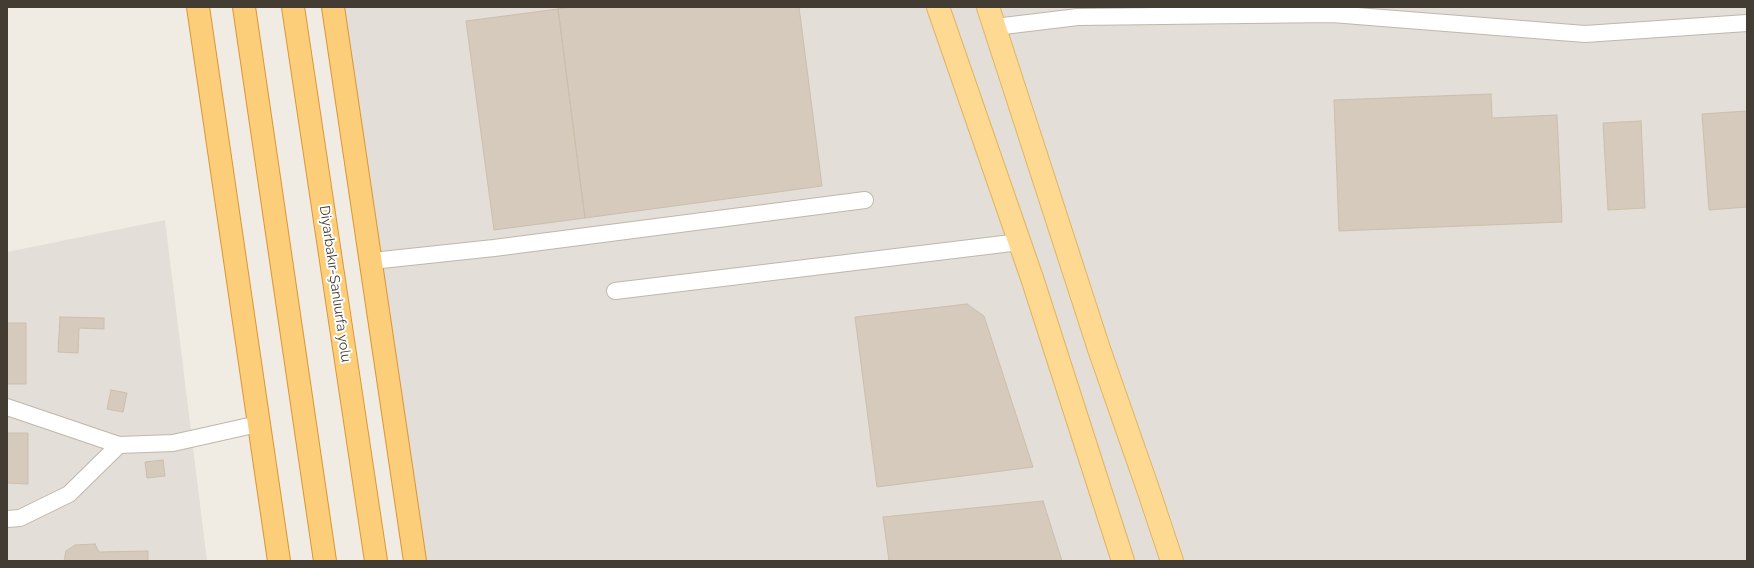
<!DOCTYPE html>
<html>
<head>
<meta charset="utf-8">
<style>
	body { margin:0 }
	#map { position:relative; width:1754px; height:568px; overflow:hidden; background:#f1ece3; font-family:Raleway,sans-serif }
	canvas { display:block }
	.frame { position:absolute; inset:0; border:8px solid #433c33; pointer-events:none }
</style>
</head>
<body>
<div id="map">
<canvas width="1754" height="568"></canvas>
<div class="frame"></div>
</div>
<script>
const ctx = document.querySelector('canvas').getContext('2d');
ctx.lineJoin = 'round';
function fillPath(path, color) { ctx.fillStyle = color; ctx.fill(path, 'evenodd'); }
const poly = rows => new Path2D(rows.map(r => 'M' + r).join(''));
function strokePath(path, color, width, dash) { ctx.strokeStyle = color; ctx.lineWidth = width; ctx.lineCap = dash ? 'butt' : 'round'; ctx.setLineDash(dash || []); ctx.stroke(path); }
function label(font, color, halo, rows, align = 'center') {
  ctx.font = font + ' Raleway,sans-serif'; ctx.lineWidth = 4; ctx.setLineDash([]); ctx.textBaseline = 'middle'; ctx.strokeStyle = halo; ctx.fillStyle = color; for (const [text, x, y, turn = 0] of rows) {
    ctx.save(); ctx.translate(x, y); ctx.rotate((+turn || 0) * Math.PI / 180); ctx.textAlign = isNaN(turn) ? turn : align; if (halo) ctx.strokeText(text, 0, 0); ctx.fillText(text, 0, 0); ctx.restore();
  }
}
fillPath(poly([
	[344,7,1747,7,1747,561,425,561],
	[165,220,207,561,7,561,7,252]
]), '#e3ded8');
const building = poly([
	[572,7,799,7,822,186,585,218,558,9,572,7],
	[558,9,585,218,494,230,466,21,558,9],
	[1491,94,1492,118,1557,115,1562,222,1339,231,1334,100,1491,94],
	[1747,111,1747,207,1709,210,1702,114,1747,111],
	[1641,121,1645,208,1608,210,1603,123,1641,121],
	[967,304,984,316,1033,467,877,487,855,317,967,304],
	[60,317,104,318,104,329,79,328,78,353,58,352,60,317],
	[7,323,26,323,26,384,7,384,7,323],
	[111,390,127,393,123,412,107,409,111,390],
	[7,433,28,433,28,484,7,483,7,433],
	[163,460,165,476,147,478,145,462,163,460],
	[1043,501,1062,561,889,561,883,517,1043,501],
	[95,544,99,552,148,551,148,561,64,561,66,551,75,545,95,544]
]);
fillPath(building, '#d6cabc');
strokePath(building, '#cdbfac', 1);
const service = poly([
	[995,27,1078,17,1332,14,1585,34,1747,23],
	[372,261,494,248,865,200],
	[615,291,1020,242],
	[7,407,119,445,173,443,258,424],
	[7,519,20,518,69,494,119,445]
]);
const primary = poly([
	[938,7,1033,281,1123,561],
	[988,7,1099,349,1149,492,1172,561]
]);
const trunk = poly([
	[198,7,279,561],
	[244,7,325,561],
	[293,7,376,561],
	[333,7,415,561]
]);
strokePath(service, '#bfb7a9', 18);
strokePath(primary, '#e1b561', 24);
strokePath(trunk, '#db9634', 24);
strokePath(service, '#fff', 16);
strokePath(primary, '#fdd991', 22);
strokePath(trunk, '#fcce7a', 22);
label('14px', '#433c33', '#fff', [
	["Diyarbakır-Şanlıurfa yolu",335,284,82]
]);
</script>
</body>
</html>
